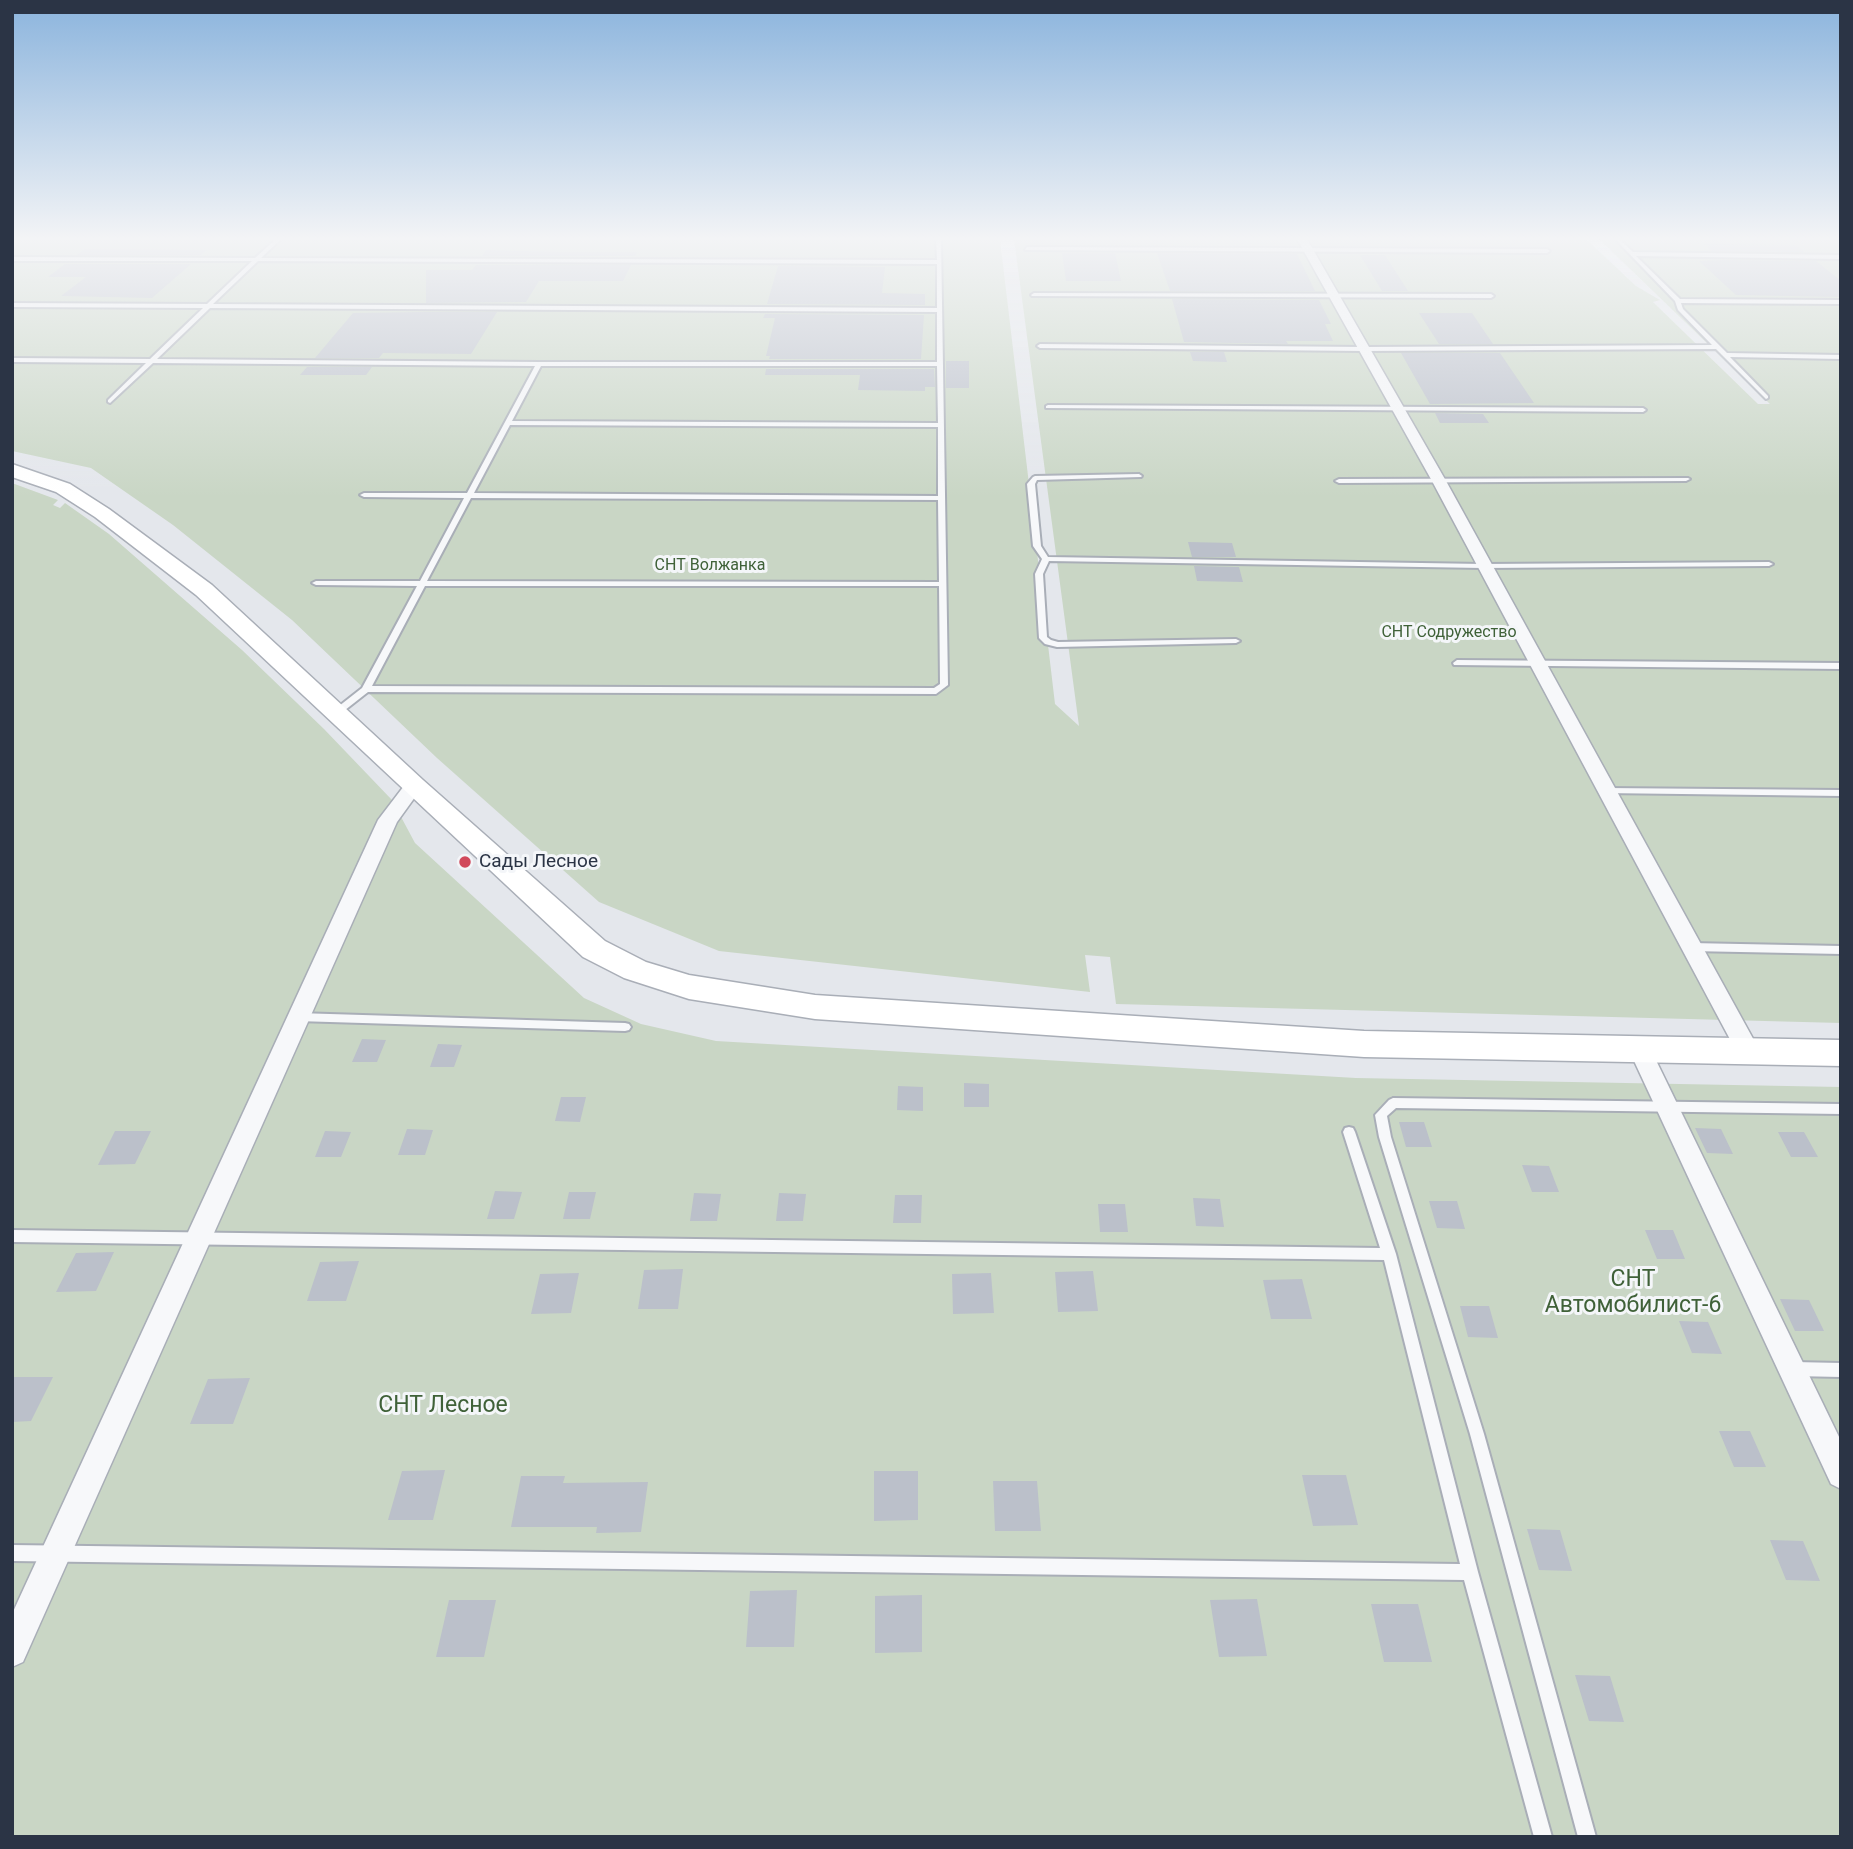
<!DOCTYPE html>
<html>
<head>
<meta charset="utf-8">
<style>
	body { margin:0 }
	#map { position:relative; width:1853px; height:1849px; overflow:hidden; background:#e4e7ec; font-family:Roboto,sans-serif }
	canvas { display:block }
	.frame { position:absolute; inset:0; border:14px solid #2b3445; pointer-events:none }
</style>
</head>
<body>
<div id="map">
<canvas width="1853" height="1849"></canvas>
<div class="frame"></div>
</div>
<script>
const ctx = document.querySelector('canvas').getContext('2d');
ctx.lineJoin = 'round';
function fillPath(path, color) { ctx.fillStyle = color; ctx.fill(path, 'evenodd'); }
const poly = rows => new Path2D(rows.map(r => 'M' + r).join(''));
function strokePath(path, color, width, dash) { ctx.strokeStyle = color; ctx.lineWidth = width; ctx.lineCap = dash ? 'butt' : 'round'; ctx.setLineDash(dash || []); ctx.stroke(path); }
function label(font, color, halo, rows, align = 'center') {
  ctx.font = font + ' Roboto,sans-serif'; ctx.lineWidth = 6; ctx.setLineDash([]); ctx.textBaseline = 'middle'; ctx.strokeStyle = halo; ctx.fillStyle = color; for (const [text, x, y, turn = 0] of rows) {
    ctx.save(); ctx.translate(x, y); ctx.rotate((+turn || 0) * Math.PI / 180); ctx.textAlign = isNaN(turn) ? turn : align; if (halo) ctx.strokeText(text, 0, 0); ctx.fillText(text, 0, 0); ctx.restore();
  }
}
fillPath(poly([
	[12,239,1000,239,1055,704,1079,726,1014,239,1586,239,1636,286,1660,300,1653,302,1758,404,1770,404,1599,239,1841,239,1841,1023,1116,1004,1110,957,1085,955,1090,992,719,951,599,902,437,758,292,620,173,525,91,468,12,451],
	[12,483,58,500,53,505,60,508,65,503,109,534,242,650,324,729,392,800,415,843,584,998,641,1024,716,1041,1356,1078,1841,1087,1841,1837,12,1837]
]), '#c9d6c5');
fillPath(poly([
	[1704,244,1796,245,1804,252,1712,251],
	[85,249,207,250,201,255,77,255],
	[486,250,558,252,637,252,635,256,482,256],
	[1062,253,1115,253,1121,281,1066,281],
	[1157,253,1297,254,1315,291,1170,291],
	[1360,255,1385,255,1408,291,1382,291],
	[1723,260,1816,261,1841,281,1841,297,1736,295,1699,261],
	[65,264,191,264,152,298,61,296,86,277,48,277],
	[476,265,631,265,623,281,539,281,526,302,426,303,426,270,472,270],
	[778,266,885,267,882,293,925,294,925,305,767,304],
	[1172,299,1319,300,1331,324,1325,324,1333,341,1286,341,1288,344,1184,342],
	[426,312,497,312,471,354,383,353,379,358,315,358,353,313],
	[1419,313,1472,313,1493,344,1439,344],
	[765,314,924,315,921,359,769,359,770,356,766,356,775,318,763,318],
	[1190,352,1224,352,1227,362,1193,361],
	[1401,353,1500,353,1534,403,1430,404],
	[946,361,969,361,969,388,946,388],
	[307,367,372,367,366,375,300,375],
	[766,369,934,369,935,387,925,387,925,391,858,390,860,375,765,375],
	[1435,413,1483,414,1489,423,1440,423],
	[1188,542,1232,543,1236,557,1192,557],
	[1194,566,1239,567,1243,582,1197,581],
	[362,1039,386,1040,377,1062,352,1062],
	[438,1044,462,1045,454,1067,430,1067],
	[964,1083,989,1084,989,1107,964,1107],
	[898,1086,923,1087,923,1111,897,1110],
	[561,1097,586,1097,580,1122,555,1121],
	[1399,1122,1424,1122,1432,1147,1406,1147],
	[1695,1128,1721,1129,1733,1154,1707,1153],
	[407,1129,433,1130,425,1155,398,1155],
	[115,1131,151,1131,135,1164,98,1165],
	[325,1131,351,1132,341,1157,315,1157],
	[1778,1132,1804,1132,1818,1157,1791,1157],
	[1522,1165,1549,1166,1559,1192,1532,1192],
	[495,1191,522,1192,514,1219,487,1219],
	[569,1192,596,1192,590,1219,563,1219],
	[694,1193,721,1194,717,1221,690,1221],
	[779,1193,806,1194,803,1221,776,1221],
	[895,1195,922,1195,921,1223,893,1223],
	[1193,1198,1220,1199,1224,1227,1196,1226],
	[1429,1201,1457,1201,1465,1229,1437,1228],
	[1098,1204,1125,1204,1128,1232,1100,1232],
	[1645,1230,1673,1230,1685,1259,1657,1259],
	[114,1252,96,1291,56,1292,76,1253],
	[359,1261,346,1301,307,1301,320,1262],
	[683,1269,678,1309,638,1309,644,1270],
	[1093,1271,1098,1311,1058,1312,1055,1272],
	[579,1273,571,1313,531,1314,540,1274],
	[991,1273,994,1313,953,1314,952,1274],
	[1302,1279,1312,1319,1271,1319,1263,1280],
	[1780,1299,1809,1300,1824,1331,1795,1331],
	[1460,1306,1489,1306,1498,1338,1468,1337],
	[1679,1321,1708,1322,1722,1354,1692,1353],
	[12,1377,53,1377,31,1421,12,1422],
	[250,1378,233,1424,190,1424,208,1379],
	[1719,1431,1750,1431,1766,1467,1734,1467],
	[445,1470,433,1520,388,1520,402,1471],
	[874,1471,918,1471,918,1520,874,1521],
	[1302,1475,1346,1475,1358,1525,1313,1526],
	[521,1476,565,1476,563,1483,648,1482,641,1532,596,1533,597,1527,511,1527],
	[993,1481,1037,1481,1041,1531,995,1531],
	[1527,1529,1560,1530,1572,1571,1539,1570],
	[1770,1540,1803,1541,1820,1581,1786,1580],
	[797,1590,794,1647,746,1647,750,1591],
	[922,1595,922,1652,875,1653,875,1596],
	[1257,1599,1267,1656,1219,1657,1210,1600],
	[449,1600,496,1600,484,1657,436,1657],
	[1371,1604,1418,1604,1432,1662,1384,1662],
	[1575,1675,1610,1676,1624,1722,1589,1721]
]), '#bbc0ca');
const lane = poly([
	[276,239,281,239,261,258,937,260,936,239,941,239,948,685,936,694,368,692,340,714,334,714,334,710,362,688,417,586,316,585,312,583,316,581,420,581,464,498,364,497,360,495,364,493,467,493,535,366,153,363,110,403,108,402,108,400,146,363,12,362,12,358,150,359,203,308,12,307,12,303,207,304,252,261,12,261,12,257,255,258,276,239],
	[258,261,937,264,937,308,213,304,258,261],
	[210,308,937,312,937,362,539,362,157,359,210,308],
	[541,366,937,366,938,423,512,421,541,366],
	[510,425,938,427,938,496,474,493,510,425],
	[471,498,938,500,939,582,427,581,471,498],
	[425,586,939,586,940,684,934,688,372,686,425,586],
	[1615,239,1619,239,1633,252,1841,255,1841,259,1636,256,1680,299,1841,300,1841,304,1681,303,1683,309,1727,353,1841,355,1841,359,1730,357,1768,396,1768,398,1766,399,1716,349,1364,351,1040,348,1037,346,1040,344,1364,347,1712,345,1678,310,1675,301,1615,239],
	[1027,247,1547,249,1550,251,1547,253,1025,250,1027,247],
	[1034,293,1491,294,1494,296,1491,298,1032,296,1031,295,1034,293],
	[1048,405,1643,408,1646,410,1643,412,1046,408,1046,406,1048,405],
	[1139,474,1142,476,1141,477,1037,480,1035,484,1041,546,1048,557,1483,564,1769,562,1773,564,1769,566,1483,568,1049,561,1043,574,1047,637,1051,640,1058,642,1236,639,1240,641,1236,643,1057,647,1045,644,1039,638,1035,574,1042,559,1033,546,1027,484,1033,477,1035,476,1139,474],
	[1688,478,1690,479,1686,481,1339,483,1335,481,1339,479,1688,478],
	[1457,660,1841,663,1841,669,1454,665,1453,663,1457,660],
	[1605,788,1841,790,1841,796,1602,793,1600,791,1605,788],
	[1690,943,1841,946,1841,954,1690,951,1686,950,1685,947,1686,944,1690,943],
	[297,1013,625,1023,629,1024,631,1027,629,1030,625,1031,297,1021,293,1020,291,1017,293,1014,297,1013],
	[1393,1098,1841,1104,1841,1114,1396,1108,1387,1116,1391,1137,1484,1434,1596,1837,1578,1837,1470,1434,1379,1137,1375,1115,1389,1100,1393,1098],
	[1349,1127,1353,1128,1355,1132,1396,1254,1478,1572,1552,1837,1534,1837,1464,1580,12,1561,12,1545,1460,1564,1384,1260,12,1242,12,1230,1380,1248,1343,1132,1345,1128,1349,1127],
	[1794,1362,1841,1363,1841,1377,1794,1376,1789,1374,1787,1369,1789,1364,1794,1362]
]);
const street = poly([
	[1297,239,1307,239,1446,481,1756,1044,1759,1051,1756,1058,1748,1060,1740,1058,1432,481,1297,239],
	[414,780,421,782,423,786,397,822,23,1662,12,1667,12,1614,378,820,407,782,414,780],
	[1640,1041,1648,1044,1651,1050,1841,1441,1841,1489,1831,1484,1629,1050,1632,1044,1640,1041]
]);
const secondary = poly([
	[12,464,70,484,109,509,212,585,423,780,605,941,646,962,689,975,815,995,1364,1031,1841,1040,1841,1066,1364,1057,815,1019,689,999,624,978,583,957,196,595,95,517,56,492,12,477,12,464]
]);
strokePath(lane, '#a9aeb7', 4);
strokePath(street, '#a9aeb7', 3);
strokePath(secondary, '#a9aeb7', 3);
fillPath(lane, '#f7f8fa');
fillPath(street, '#f7f8fa');
fillPath(secondary, '#fff');
const sky = ctx.createLinearGradient(0, 0, 0, 497);
sky.addColorStop(0, '#8bb4dd');
sky.addColorStop(0.48, '#f3f4f6');
sky.addColorStop(1, '#f3f4f600');
ctx.fillStyle = sky;
ctx.fillRect(0, 0, 1853, 497);
for (const [x, y, r, color] of [
	[465,862,7,"#d1495b"]
]) { const dot = new Path2D(); dot.arc(x, y, r, 0, 2 * Math.PI); ctx.fillStyle = color; ctx.fill(dot); strokePath(dot, '#f4f6f9', 2.5); }
label('16px', '#3f6138', '#f4f6f9', [
	["СНТ Волжанка",710,566],
	["СНТ Содружество",1449,633]
]);
label('19px', '#2b3445', '#f4f6f9', [
	["Сады Лесное",479,862]
], 'left');
label('23px', '#3f6138', '#f4f6f9', [
	["СНТ",1633,1280],
	["Автомобилист-6",1633,1306],
	["СНТ Лесное",443,1406]
]);
</script>
</body>
</html>
